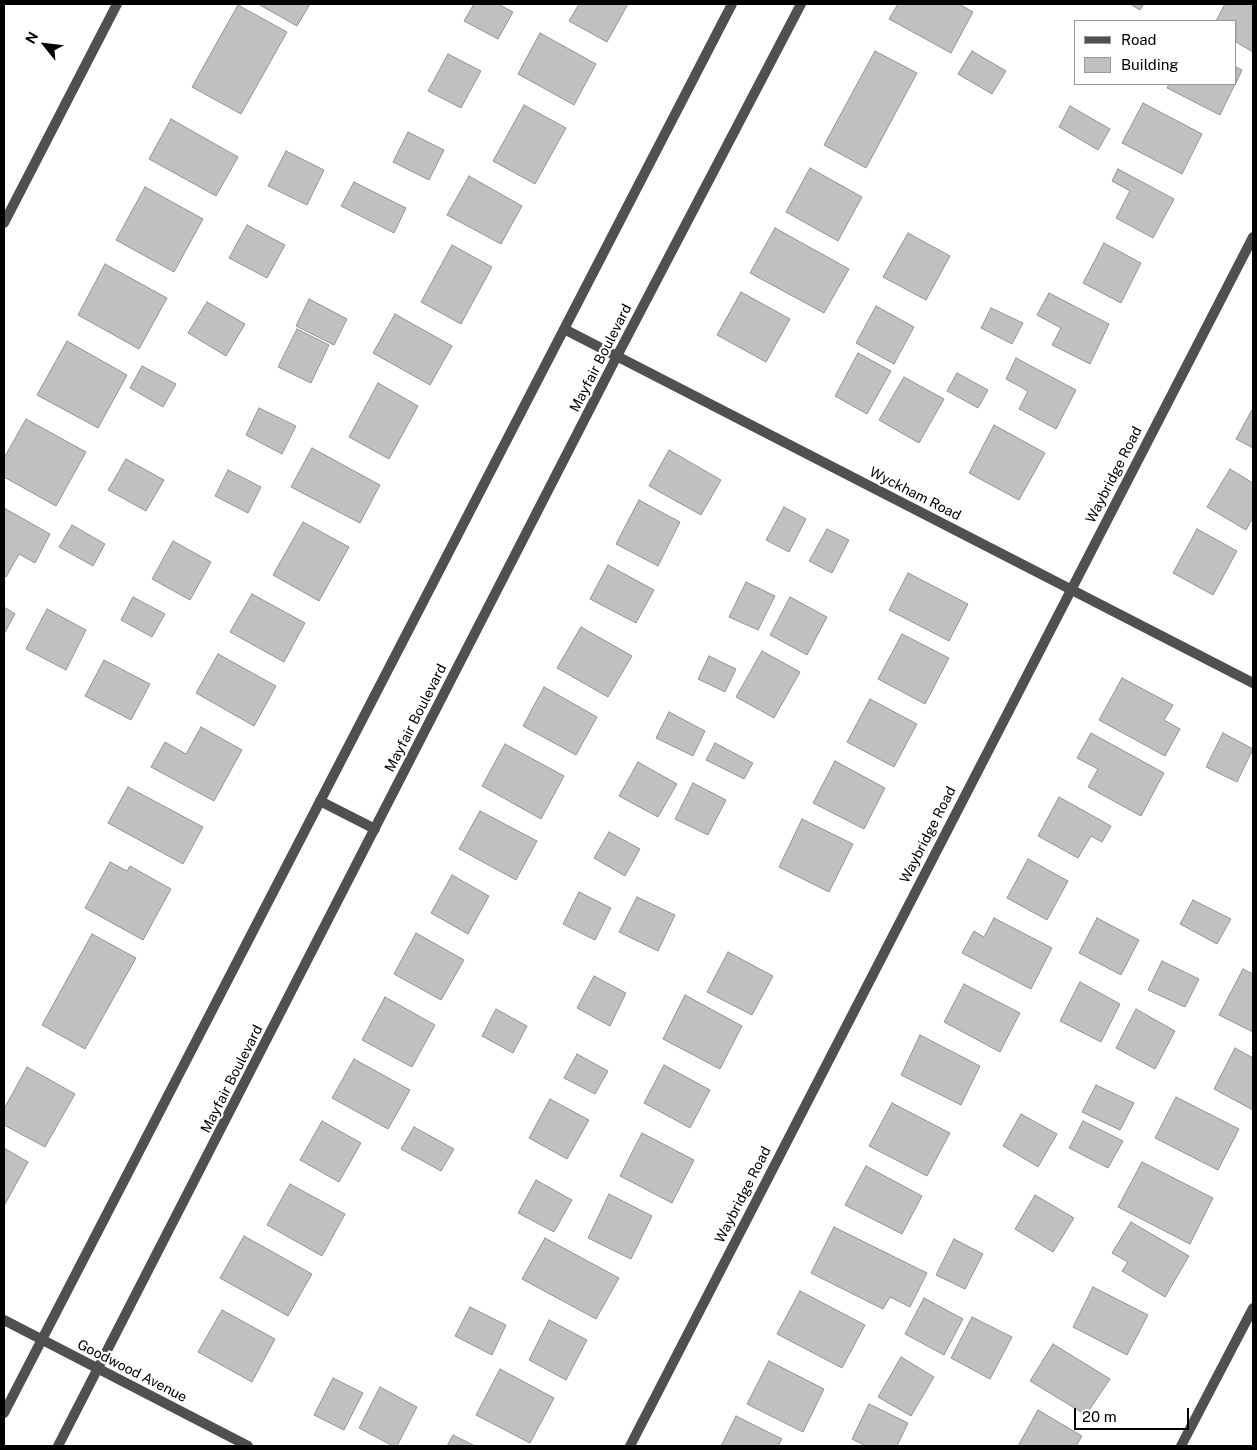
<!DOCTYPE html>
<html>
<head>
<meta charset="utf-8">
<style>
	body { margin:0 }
	#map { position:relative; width:1257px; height:1450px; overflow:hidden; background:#fff; font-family:"Public Sans",sans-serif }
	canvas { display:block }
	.frame { position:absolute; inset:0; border:5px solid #000; pointer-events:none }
	.legend { position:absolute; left:1074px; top:20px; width:162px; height:65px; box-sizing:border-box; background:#fff; border:1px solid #999; margin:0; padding:6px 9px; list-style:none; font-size:15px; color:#000 }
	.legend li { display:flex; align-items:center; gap:10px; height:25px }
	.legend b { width:25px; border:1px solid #999 }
	.north { position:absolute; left:20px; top:20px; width:50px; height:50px; -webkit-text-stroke:4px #fff; paint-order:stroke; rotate:299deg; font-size:14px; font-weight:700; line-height:20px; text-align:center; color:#000 }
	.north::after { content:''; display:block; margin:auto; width:18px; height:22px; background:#000; clip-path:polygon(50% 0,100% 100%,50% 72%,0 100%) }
	.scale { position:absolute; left:1074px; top:1408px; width:115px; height:22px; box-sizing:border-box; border:2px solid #000; border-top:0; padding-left:6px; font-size:15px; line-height:18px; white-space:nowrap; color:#000; -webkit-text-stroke:4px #fff; paint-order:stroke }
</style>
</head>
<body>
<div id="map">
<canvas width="1257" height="1450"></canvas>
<div class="frame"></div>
<ul class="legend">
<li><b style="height:6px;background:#505050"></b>Road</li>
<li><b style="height:14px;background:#c0c0c0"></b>Building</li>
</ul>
<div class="north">N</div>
<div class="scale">20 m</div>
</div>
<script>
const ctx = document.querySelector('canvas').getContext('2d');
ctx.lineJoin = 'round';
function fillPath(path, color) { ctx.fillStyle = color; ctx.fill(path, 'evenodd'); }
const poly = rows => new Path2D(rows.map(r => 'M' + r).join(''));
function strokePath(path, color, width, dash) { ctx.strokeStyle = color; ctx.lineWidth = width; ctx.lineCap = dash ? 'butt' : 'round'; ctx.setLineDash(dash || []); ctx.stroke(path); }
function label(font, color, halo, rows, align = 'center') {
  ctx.font = font + ' "Public Sans",sans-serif'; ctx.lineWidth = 4.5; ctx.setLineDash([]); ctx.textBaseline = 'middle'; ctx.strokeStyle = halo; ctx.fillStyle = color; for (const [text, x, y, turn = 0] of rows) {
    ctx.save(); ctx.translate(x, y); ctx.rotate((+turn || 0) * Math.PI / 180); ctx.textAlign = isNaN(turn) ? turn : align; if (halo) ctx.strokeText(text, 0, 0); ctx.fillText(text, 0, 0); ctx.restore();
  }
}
const building = poly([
	[258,4,310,4,297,26,258,4],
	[474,4,498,4,513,12,498,39,464,21,474,4],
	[579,4,628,4,607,42,569,21,579,4],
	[898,4,959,4,973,12,951,53,889,19,898,4],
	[1130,4,1144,4,1140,10,1130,4],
	[1225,4,1253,4,1253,52,1236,42,1236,21,1216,21,1225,4],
	[238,5,287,32,241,114,192,87,238,5],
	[540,33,596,64,574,105,518,74,540,33],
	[875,51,917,73,866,168,824,145,875,51],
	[972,51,1006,71,992,94,958,74,972,51],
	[448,54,481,71,461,108,428,91,448,54],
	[1236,67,1242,70,1236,83,1236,67],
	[1169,84,1235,84,1220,115,1167,88,1169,84],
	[1143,103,1202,134,1182,174,1122,143,1143,103],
	[524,105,566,128,535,184,493,161,524,105],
	[1070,106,1110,129,1098,150,1059,127,1070,106],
	[171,119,238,157,216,196,149,159,171,119],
	[408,132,444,150,429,180,393,162,408,132],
	[286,151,324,170,307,205,268,186,286,151],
	[810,168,862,197,838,241,786,212,810,168],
	[1118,169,1174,199,1153,238,1116,218,1130,191,1112,181,1118,169],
	[469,176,522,206,501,244,447,215,469,176],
	[354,182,406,208,394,233,341,206,354,182],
	[145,187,203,219,174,272,116,240,145,187],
	[247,225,285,245,267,278,229,258,247,225],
	[775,228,849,269,824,313,750,273,775,228],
	[908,233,950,256,926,300,883,277,908,233],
	[1104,243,1141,263,1121,303,1083,283,1104,243],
	[452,245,492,267,461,324,421,302,452,245],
	[105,264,167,298,139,349,78,315,105,264],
	[741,292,790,319,766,362,717,335,741,292],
	[1049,293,1109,324,1090,364,1052,345,1061,328,1037,315,1049,293],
	[309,299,347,319,334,345,296,326,309,299],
	[207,302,245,324,226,356,188,333,207,302],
	[876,306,914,327,894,364,856,343,876,306],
	[991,308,1023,323,1012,344,981,328,991,308],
	[395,314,452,346,430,385,373,353,395,314],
	[297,329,329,345,311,383,278,367,297,329],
	[67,341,127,375,98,428,37,395,67,341],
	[858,353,891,371,867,414,835,396,858,353],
	[1016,358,1076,390,1056,429,1019,409,1028,391,1006,379,1016,358],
	[142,366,176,384,163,407,130,388,142,366],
	[957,373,988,390,978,408,947,391,957,373],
	[904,377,944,399,919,443,879,420,904,377],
	[378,383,418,406,389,459,349,437,378,383],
	[259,408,296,426,282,454,246,435,259,408],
	[1253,408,1253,448,1236,439,1253,408],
	[26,419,86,452,56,506,4,477,4,458,26,419],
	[994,425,1045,453,1019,500,969,473,994,425],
	[312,448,380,485,360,523,291,487,312,448],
	[669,450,721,480,701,515,649,486,669,450],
	[126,459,164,480,146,511,108,490,126,459],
	[1230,469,1253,483,1253,520,1252,519,1246,530,1207,507,1230,469],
	[228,470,261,487,248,513,215,496,228,470],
	[639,500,680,522,658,566,616,544,639,500],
	[784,507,806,519,789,552,766,540,784,507],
	[4,508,50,534,35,563,19,554,6,577,4,575,4,508],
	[303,522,349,547,319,601,273,575,303,522],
	[72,525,105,544,93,566,59,547,72,525],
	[827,529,849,540,832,573,809,561,827,529],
	[1197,529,1237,551,1213,595,1173,573,1197,529],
	[173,541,211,562,190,600,152,579,173,541],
	[608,565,654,590,636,623,590,599,608,565],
	[908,573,968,604,949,641,889,610,908,573],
	[746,582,775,596,758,630,729,617,746,582],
	[252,594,305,623,284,662,230,632,252,594],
	[133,597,165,614,152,637,121,620,133,597],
	[790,597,827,617,807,655,770,635,790,597],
	[4,607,15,614,4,634,4,607],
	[47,609,86,630,66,670,26,649,47,609],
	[581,627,632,656,608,697,557,668,581,627],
	[902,634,949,658,925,704,878,679,902,634],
	[762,651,800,672,774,718,736,697,762,651],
	[218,654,276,686,254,726,196,693,218,654],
	[709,656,736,669,725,692,698,679,709,656],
	[104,660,150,684,131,720,85,696,104,660],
	[1122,678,1173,705,1164,720,1180,729,1165,756,1099,720,1122,678],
	[544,687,597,717,576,755,523,726,544,687],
	[870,699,917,724,894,767,847,742,870,699],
	[669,712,705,731,693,756,656,738,669,712],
	[201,727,242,750,214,801,151,767,165,742,186,754,201,727],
	[1091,733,1164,773,1141,816,1088,787,1098,769,1077,758,1091,733],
	[1223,733,1253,749,1237,782,1206,767,1223,733],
	[715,743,753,763,744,779,706,760,715,743],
	[505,744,564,776,541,819,482,786,505,744],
	[835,761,885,788,864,829,813,803,835,761],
	[638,762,677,784,658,817,619,796,638,762],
	[693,783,726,800,708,835,675,819,693,783],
	[128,787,203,827,183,864,108,823,128,787],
	[1059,797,1111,826,1102,842,1091,836,1078,858,1038,836,1059,797],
	[480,811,537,841,516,880,459,849,480,811],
	[802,819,853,844,829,892,779,867,802,819],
	[609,832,640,849,625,876,594,858,609,832],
	[1028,859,1068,881,1047,920,1007,898,1028,859],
	[110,862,127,871,130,866,171,889,143,940,85,908,110,862],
	[452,875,489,896,468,934,431,913,452,875],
	[579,892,611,908,595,940,563,924,579,892],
	[637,897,675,915,658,951,619,932,637,897],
	[1193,900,1231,919,1217,944,1180,924,1193,900],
	[994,918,1052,948,1031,989,962,953,974,931,984,937,994,918],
	[1097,918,1139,940,1121,975,1079,953,1097,918],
	[416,933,464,960,441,1000,394,974,416,933],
	[92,934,136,958,85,1049,42,1025,92,934],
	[728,952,773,976,752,1015,707,992,728,952],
	[1162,961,1199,979,1185,1007,1148,990,1162,961],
	[1243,969,1253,974,1253,1032,1219,1015,1243,969],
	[594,976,626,993,610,1026,577,1008,594,976],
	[1080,982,1120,1004,1101,1042,1060,1021,1080,982],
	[964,984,1020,1013,1000,1052,944,1022,964,984],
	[685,995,742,1026,720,1069,663,1039,685,995],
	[385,997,435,1025,412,1067,362,1040,385,997],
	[496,1009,527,1026,513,1053,482,1036,496,1009],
	[1136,1009,1175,1031,1155,1069,1116,1048,1136,1009],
	[920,1035,980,1066,961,1105,901,1075,920,1035],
	[1235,1048,1253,1058,1253,1110,1214,1089,1235,1048],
	[577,1054,608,1071,595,1094,564,1078,577,1054],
	[354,1059,410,1090,388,1129,332,1098,354,1059],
	[664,1065,710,1090,690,1128,644,1103,664,1065],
	[27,1067,75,1094,45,1147,4,1125,4,1109,27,1067],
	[1096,1085,1134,1103,1120,1130,1082,1112,1096,1085],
	[1176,1097,1239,1129,1218,1170,1155,1138,1176,1097],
	[550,1099,589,1120,567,1159,529,1138,550,1099],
	[892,1103,950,1133,927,1176,869,1146,892,1103],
	[1021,1114,1057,1134,1038,1167,1003,1146,1021,1114],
	[322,1121,361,1143,339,1182,300,1160,322,1121],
	[1083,1121,1123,1141,1108,1168,1069,1148,1083,1121],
	[414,1127,454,1149,441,1171,401,1149,414,1127],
	[642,1133,694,1160,672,1203,620,1176,642,1133],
	[4,1148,28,1162,4,1206,4,1148],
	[1142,1162,1213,1198,1190,1244,1118,1207,1142,1162],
	[866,1166,922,1196,902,1234,845,1205,866,1166],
	[536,1180,572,1200,554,1232,518,1213,536,1180],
	[290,1184,345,1214,322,1256,267,1225,290,1184],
	[609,1194,652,1216,631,1259,588,1238,609,1194],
	[1035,1195,1074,1218,1053,1252,1015,1229,1035,1195],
	[1131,1222,1189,1256,1165,1297,1122,1271,1128,1262,1112,1253,1131,1222],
	[834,1227,927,1273,910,1307,890,1297,883,1309,811,1273,834,1227],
	[244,1236,312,1274,288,1316,220,1278,244,1236],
	[545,1238,619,1278,596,1319,522,1279,545,1238],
	[954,1239,983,1254,965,1289,936,1275,954,1239],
	[1093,1287,1148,1315,1127,1355,1073,1327,1093,1287],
	[800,1291,865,1325,842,1368,777,1334,800,1291],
	[924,1298,963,1319,944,1355,905,1334,924,1298],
	[470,1307,506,1325,492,1355,455,1336,470,1307],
	[222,1310,275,1339,252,1382,198,1352,222,1310],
	[972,1317,1012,1337,990,1379,951,1358,972,1317],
	[549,1320,587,1340,566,1380,529,1360,549,1320],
	[1053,1344,1110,1379,1086,1415,1030,1381,1053,1344],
	[901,1357,934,1377,911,1416,878,1397,901,1357],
	[769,1361,824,1389,803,1432,747,1404,769,1361],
	[500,1369,554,1398,530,1443,476,1415,500,1369],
	[333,1378,363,1393,344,1430,314,1415,333,1378],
	[380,1387,417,1407,397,1446,393,1446,359,1428,380,1387],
	[869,1404,908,1423,897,1446,866,1446,852,1439,869,1404],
	[1038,1410,1082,1436,1076,1446,1018,1446,1038,1410],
	[736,1416,782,1439,778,1446,721,1446,736,1416],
	[453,1435,475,1446,447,1446,453,1435]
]);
fillPath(building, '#c0c0c0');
strokePath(building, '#949494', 1);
strokePath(poly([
	[320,801,375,829]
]), '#505050', 10);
strokePath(poly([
	[4,223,117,4],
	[564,329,1253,683],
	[4,1320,248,1446],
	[4,1413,732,4],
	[58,1446,617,356,801,4],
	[630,1446,1253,237],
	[1181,1446,1253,1308]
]), '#505050', 10);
label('14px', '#000', '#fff', [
	["Mayfair Boulevard",601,358,-63],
	["Waybridge Road",1114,475,-63],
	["Wyckham Road",915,494,27],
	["Mayfair Boulevard",416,718,-63],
	["Waybridge Road",928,835,-63],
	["Mayfair Boulevard",232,1079,-63],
	["Waybridge Road",743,1195,-63],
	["Goodwood Avenue",132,1371,27]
]);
</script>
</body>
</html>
